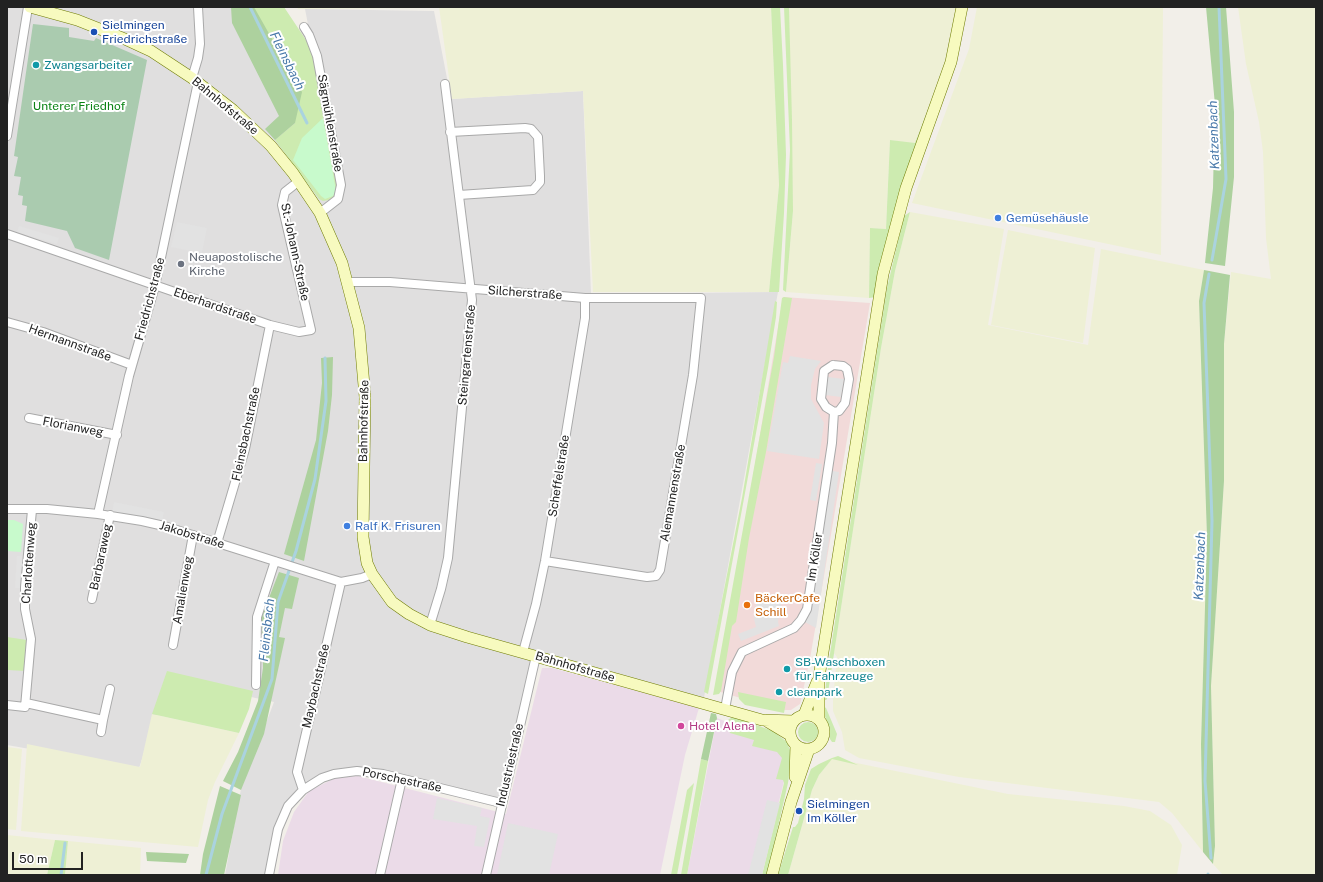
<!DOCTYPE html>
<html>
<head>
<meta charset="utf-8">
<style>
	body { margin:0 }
	#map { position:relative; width:1323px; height:882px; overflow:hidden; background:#f2efe9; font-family:"Public Sans",sans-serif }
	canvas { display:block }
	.frame { position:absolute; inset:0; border:8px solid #222; pointer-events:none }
	.scale { position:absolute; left:12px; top:852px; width:71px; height:18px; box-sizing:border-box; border:2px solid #222; border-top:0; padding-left:5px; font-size:12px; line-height:14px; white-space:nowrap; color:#222; -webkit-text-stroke:3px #fff; paint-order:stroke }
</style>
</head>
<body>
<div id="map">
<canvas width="1323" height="882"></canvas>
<div class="frame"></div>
<div class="scale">50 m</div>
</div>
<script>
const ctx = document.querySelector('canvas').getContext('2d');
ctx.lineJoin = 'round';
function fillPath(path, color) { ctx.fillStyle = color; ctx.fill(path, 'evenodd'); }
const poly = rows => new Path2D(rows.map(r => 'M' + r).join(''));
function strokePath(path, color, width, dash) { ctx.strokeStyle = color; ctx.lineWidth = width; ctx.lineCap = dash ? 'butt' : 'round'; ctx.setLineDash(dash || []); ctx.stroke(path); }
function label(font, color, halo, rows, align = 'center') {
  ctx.font = font + ' "Public Sans",sans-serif'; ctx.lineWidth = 4; ctx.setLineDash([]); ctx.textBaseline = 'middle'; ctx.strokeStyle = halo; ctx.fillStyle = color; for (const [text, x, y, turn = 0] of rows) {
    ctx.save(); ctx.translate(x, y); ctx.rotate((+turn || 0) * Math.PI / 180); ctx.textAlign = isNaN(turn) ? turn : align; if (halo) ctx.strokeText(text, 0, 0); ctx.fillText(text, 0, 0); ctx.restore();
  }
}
fillPath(poly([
	[7,7,234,7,326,118,305,9,434,11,451,99,583,91,591,294,778,292,703,703,536,656,501,803,370,772,322,778,288,806,269,875,225,875,241,789,274,702,169,679,139,768,7,745]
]), '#e0dfdf');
fillPath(poly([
	[783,297,870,303,810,659,800,704,791,710,781,710,717,691]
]), '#f2dad9');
fillPath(poly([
	[542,668,552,668,699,708,685,755,660,875,278,875,283,841,294,812,309,791,335,778,358,776,506,814],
	[717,718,727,722,729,719,783,745,784,781,761,875,687,875]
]), '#ebdbe8');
fillPath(poly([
	[297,7,434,7,434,8,298,9],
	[439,7,771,7,779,185,769,292,593,292,583,91,452,99],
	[789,7,959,7,952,46,939,86,915,144,890,140,886,229,870,228,869,298,786,292,793,211],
	[977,7,1163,7,1161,255,912,203,969,49],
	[1238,7,1316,7,1316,875,1223,875,1213,864,1215,846,1211,686,1224,481,1224,344,1231,272,1271,279,1266,238,1263,152,1259,122,1246,64],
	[910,212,1004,229,988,325,1088,345,1101,249,1204,270,1199,301,1207,537,1201,744,1203,852,1172,813,1159,802,959,777,859,758,845,750,842,732,833,711,833,700,837,657,834,653,881,348,895,271],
	[1008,230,1095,248,1083,343,991,325],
	[152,714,239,733,215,782,208,800,198,847,21,831,27,744,140,767],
	[7,747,22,749,16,830,7,829],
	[832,758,1008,794,1124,806,1150,811,1171,825,1182,845,1177,875,788,875,812,790,819,775],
	[7,835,55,840,47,875,7,875],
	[68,841,141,848,140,875,65,875]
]), '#eef0d5');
fillPath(poly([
	[254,7,284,7,314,52,339,189,337,194,329,200,323,201,319,199,275,140,295,123],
	[771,7,780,7,783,65,786,155,784,213,779,292,769,292,779,185],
	[784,7,789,7,792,120,793,211,786,292,783,290,790,150],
	[953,47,876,297,869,298,870,228,886,229,890,140,915,143],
	[910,212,895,271,881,348,827,699,826,700,824,700,829,660,887,288,904,216],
	[784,297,792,298,766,452,749,538,736,622,732,626,721,691,719,694,713,695,774,357,782,298],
	[775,301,777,302,776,317,768,368,708,694,704,692,742,498],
	[7,637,27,640,25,671,7,670],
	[167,671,253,691,249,709,239,733,152,714],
	[738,692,786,702,784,713,745,705,739,699],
	[823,706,826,708,837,734,835,742,832,742,830,739,830,729,824,714],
	[734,717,773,731,787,742,790,750,791,761,788,783,767,875,762,875,784,783,783,780,776,779,782,758,777,752,752,746,754,740,730,733,727,727,727,722,729,719],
	'798 732a10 10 0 1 1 20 0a10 10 0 1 1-20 0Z',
	[838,756,858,765,832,759,819,775,812,790,788,875,778,875,793,827,795,827,798,823,804,799,805,785,811,769,819,764,832,758],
	[701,759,708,761,687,875,681,875],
	[694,783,677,875,671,875,687,790],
	[55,840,68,841,65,875,47,875]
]), '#cdebb0');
fillPath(poly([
	[231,7,254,7,302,92,295,123,275,140,265,129,279,116,232,23],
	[1206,7,1226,7,1234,112,1234,177,1225,266,1205,263,1213,188,1215,105],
	[1204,270,1230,275,1224,344,1224,481,1211,686,1215,846,1213,864,1203,852,1201,744,1207,537,1199,301],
	[333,357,332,395,328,431,304,561,284,554,316,440,322,383,321,358],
	[279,572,299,578,292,609,285,608,279,637,285,638,264,734,241,790,223,781,238,752,258,701,263,668,262,616],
	[711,713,716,714,717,718,708,761,701,759],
	[220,786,241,795,224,875,200,875,203,854],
	[146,852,189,854,186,863,147,861]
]), '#add19e');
fillPath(poly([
	[33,24,69,28,69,37,94,41,96,38,147,60,109,260,75,248,67,231,25,221,27,206,22,205,23,196,18,195,21,177,14,176,18,157,14,156]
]), '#aacbaf');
fillPath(poly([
	[323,118,336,191,333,196,325,199,321,196,293,160,302,138],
	[7,520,14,520,23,524,21,552,7,551]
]), '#c8facc');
fillPath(poly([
	[177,222,207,228,202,253,171,247],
	[19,226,59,238,57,244,17,232],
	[790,356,821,361,815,369,811,385,811,399,824,423,819,459,767,451,783,362,788,363],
	[828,377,844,379,841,397,825,395],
	[816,463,822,464,816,501,810,500],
	[827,470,839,472,816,628,801,620],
	[114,502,164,512,162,522,112,512],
	[17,556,23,556,21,588,15,588],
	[758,595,782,599,778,622,779,626,741,641,738,634,756,627,754,619],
	[437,798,482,808,480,816,490,818,484,847,474,846,477,826,433,819],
	[767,800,780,803,762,875,748,875],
	[508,823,558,834,549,875,497,875]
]), '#e2e2e2');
strokePath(poly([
	[250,7,307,123],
	[1212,260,1226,179,1219,7],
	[1209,274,1204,303,1212,521,1205,781,1211,858],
	[61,875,65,843],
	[206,875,222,814,272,679,278,602,296,551,315,479,326,401,325,358],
	[1208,875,1208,874]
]), '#aad3df', 3);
const street = poly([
	[304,27,309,35,317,56,341,185,338,199,320,213],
	[192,78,198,58,200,44,198,7],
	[450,132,525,128,531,129,538,137,540,176,540,182,533,190,459,195],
	[7,136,28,7],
	[7,234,270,325,299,332,311,330,282,205,285,192,299,181],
	[348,282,390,282,585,298,701,298,693,375,660,570,656,576,647,577,545,561],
	[7,322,43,332,132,365],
	[833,365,843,366,847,369,849,379,845,403,839,411,834,412,826,407,821,399,824,371,833,365],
	[29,418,117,435],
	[7,509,47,509,98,514,142,521,164,526,341,582,362,578,372,574],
	[98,514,129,376,155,286,198,82],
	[217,543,245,449,270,325],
	[92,599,110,515],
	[430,625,441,589,448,558,472,300,445,84],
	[173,645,193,535],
	[523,652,536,604,545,561,585,318,585,298],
	[256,685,257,617,275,561],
	[26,703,103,720,110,689],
	[7,705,25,707,31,639,25,609,25,587,32,510],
	[725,709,732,672,742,652,794,628,801,620,807,609,832,443,834,412],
	[101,732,103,720],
	[303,790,297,772,341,582],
	[269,875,278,829,288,806,303,790,322,778,334,774,357,771,383,774,501,803],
	[380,875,402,779],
	[486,875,536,656]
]);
const secondary = poly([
	[30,7,77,20,125,39,151,51,192,78,233,110,271,146,293,173,320,213,342,263,359,328,365,397,363,537,367,563,372,574,392,602,409,614,430,625,467,637,762,720,794,721],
	'790 732a17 17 0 1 1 34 0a17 17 0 1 1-34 0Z',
	[804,715,817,682],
	[819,719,819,677,883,274,906,188,951,62,962,7],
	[765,720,790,735],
	[795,777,796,745],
	[772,875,791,802,809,749]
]);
strokePath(street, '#a9a9a9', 10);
strokePath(secondary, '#707d05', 12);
strokePath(street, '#fff', 8);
strokePath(secondary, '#f7fabf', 11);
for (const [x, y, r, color] of [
	[94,32,4,"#1a4fb4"],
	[36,65,4,"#0f9aa8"],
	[998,218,4,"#3f7fe0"],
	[181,264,4,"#6b7280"],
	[347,526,4,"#3f7fe0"],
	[747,605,4,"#e8710a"],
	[787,669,4,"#0f9aa8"],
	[779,692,4,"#0f9aa8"],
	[681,726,4,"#d1479c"],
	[799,811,4,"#1a4fb4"]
]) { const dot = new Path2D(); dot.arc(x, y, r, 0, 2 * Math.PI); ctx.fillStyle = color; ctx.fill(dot); strokePath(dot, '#fff', 1.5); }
label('12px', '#164399', '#fff', [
	["Sielmingen",102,25],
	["Friedrichstraße",102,39],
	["Sielmingen",807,804],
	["Im Köller",807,818]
], 'left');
label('12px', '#0d838f', '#fff', [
	["Zwangsarbeiter",44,65],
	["SB-Waschboxen",795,662],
	["für Fahrzeuge",795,676],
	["cleanpark",787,692]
], 'left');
label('12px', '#0c8416', '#fff', [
	["Unterer Friedhof",79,106]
]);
label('12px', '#222', '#fff', [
	["Bahnhofstraße",225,106,40],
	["Sägmühlenstraße",330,123,80],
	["St.-Johann-Straße",295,252,78],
	["Silcherstraße",525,293,4],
	["Friedrichstraße",150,299,-75],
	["Eberhardstraße",215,306,19],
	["Hermannstraße",70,343,20],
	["Steingartenstraße",467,355,-85],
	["Bahnhofstraße",364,421,-89],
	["Florianweg",73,427,11],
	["Fleinsbachstraße",246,434,-78],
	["Scheffelstraße",559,476,-81],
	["Alemannenstraße",673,493,-80],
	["Jakobstraße",192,535,17],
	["Barbaraweg",101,557,-78],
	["Im Köller",815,557,-81],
	["Charlottenweg",29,563,-86],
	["Amalienweg",183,590,-80],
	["Bahnhofstraße",575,667,16],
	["Maybachstraße",316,686,-77],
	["Industriestraße",510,765,-77],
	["Porschestraße",402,780,12]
]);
label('12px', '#366cbe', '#fff', [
	["Gemüsehäusle",1006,218],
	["Ralf K. Frisuren",355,526]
], 'left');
label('12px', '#5b616d', '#fff', [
	["Neuapostolische",189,257],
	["Kirche",189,271]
], 'left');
label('12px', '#c56008', '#fff', [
	["BäckerCafe",755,598],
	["Schill",755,612]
], 'left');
label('12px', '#b23c85', '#fff', [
	["Hotel Alena",689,726]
], 'left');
label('italic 13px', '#4a7aab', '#fff', [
	["Fleinsbach",287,61,64],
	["Katzenbach",1214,135,-92],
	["Katzenbach",1200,566,-88],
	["Fleinsbach",267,630,-84]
]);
</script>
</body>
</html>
